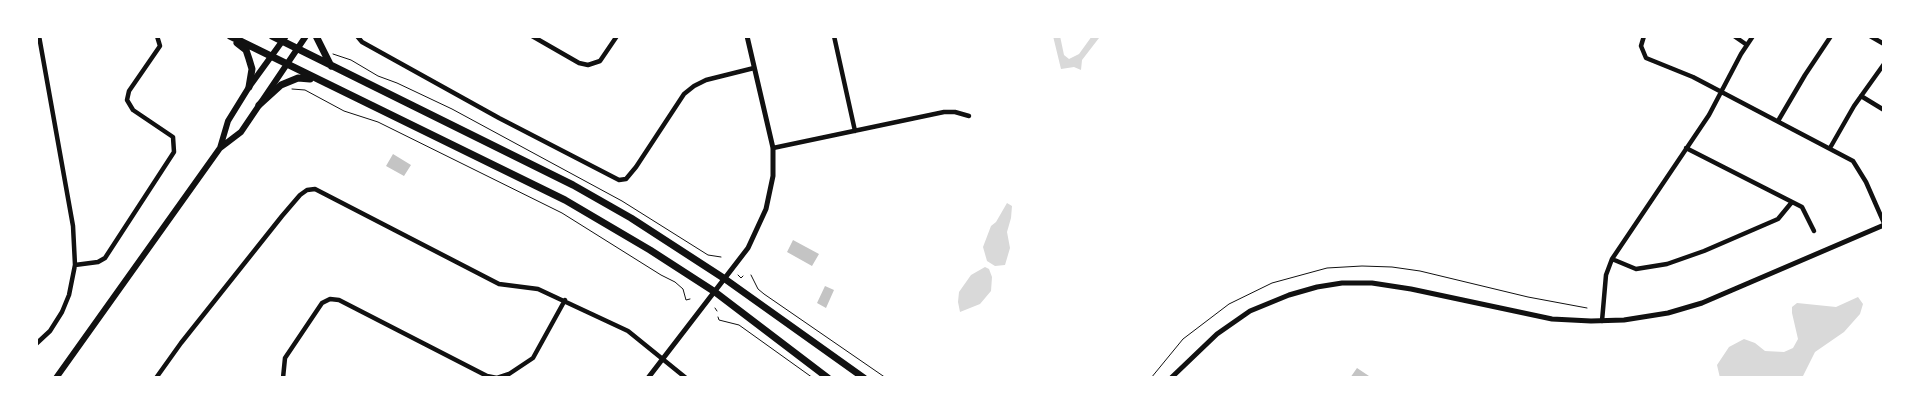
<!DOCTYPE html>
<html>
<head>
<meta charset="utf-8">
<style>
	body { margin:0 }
	#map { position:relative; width:1920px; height:414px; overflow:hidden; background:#fff; font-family:Quicksand,sans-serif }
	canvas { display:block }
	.frame { position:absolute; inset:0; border:38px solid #fff; pointer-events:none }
</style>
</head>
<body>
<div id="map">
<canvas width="1920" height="414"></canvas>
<div class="frame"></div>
</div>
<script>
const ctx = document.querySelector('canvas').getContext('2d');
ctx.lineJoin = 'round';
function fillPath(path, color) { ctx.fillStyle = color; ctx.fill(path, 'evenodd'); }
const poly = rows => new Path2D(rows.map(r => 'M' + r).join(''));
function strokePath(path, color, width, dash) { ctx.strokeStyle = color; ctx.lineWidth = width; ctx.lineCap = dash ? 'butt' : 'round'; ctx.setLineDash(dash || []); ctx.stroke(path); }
fillPath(poly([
	[1053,36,1060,36,1064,55,1069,59,1079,54,1092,36,1105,36,1099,38,1082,60,1081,70,1074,67,1061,69],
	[1007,203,1012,206,1011,218,1007,232,1010,248,1005,265,995,266,987,261,983,247,991,226,996,222],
	[985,267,989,269,992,277,991,291,980,304,960,312,958,302,959,292,971,275],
	[1858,297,1863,304,1860,314,1844,332,1815,352,1802,378,1720,378,1717,365,1729,347,1744,339,1755,343,1765,351,1784,352,1793,348,1798,339,1792,313,1792,307,1797,303,1836,307]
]), '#d9d9d9');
fillPath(poly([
	[393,154,411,165,404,176,386,166],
	[793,240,819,254,812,266,787,252],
	[825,286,834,290,826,308,817,303],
	[1357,368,1372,378,1350,378]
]), '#c4c4c4');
strokePath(poly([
	[333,54,351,60,378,76,397,83,452,109,622,201,708,255,721,257],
	[292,89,305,90,344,111,378,122,562,213,661,275,675,282,683,289,686,300,690,299],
	[738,275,741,278,743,276],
	[751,275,758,289,764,294,886,378],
	[715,308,717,311],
	[718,317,719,320,739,325,813,378],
	[1151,378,1183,339,1229,304,1272,283,1327,268,1362,266,1392,267,1420,271,1528,297,1587,308]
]), '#111', 1);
strokePath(poly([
	[357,36,362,42,499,118,619,180,626,179,636,167,684,94,694,86,706,80,754,68],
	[532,36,579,63,588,65,600,61,617,36],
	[834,36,855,131],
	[1644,36,1641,46,1646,58,1693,77,1853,161,1866,182,1884,223],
	[1734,36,1747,45],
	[1870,36,1884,44],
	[1861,96,1884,110],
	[1778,121,1805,75,1831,36],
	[773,148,944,112,955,112,969,116],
	[1686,148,1802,207,1814,231],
	[1830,148,1854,106,1884,64],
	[1612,259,1636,269,1667,264,1704,251,1778,219,1792,202],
	[75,265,98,262,105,258,174,152,173,137,133,110,127,100,129,91,160,46,157,36],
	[1602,321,1606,275,1612,259,1709,115,1741,54,1753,36],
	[36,344,50,331,62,312,69,295,75,265,73,226,39,36],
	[156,378,181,343,282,216,300,195,307,190,315,189,499,284,538,289,628,331,686,378],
	[283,378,285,358,322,303,330,299,339,300,487,376,497,378,509,374,533,358,565,300]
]), '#111', 4.5);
strokePath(poly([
	[648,378,748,248,766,209,773,176,773,148,747,36],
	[1171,378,1217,334,1250,311,1289,295,1317,287,1342,283,1372,283,1411,289,1552,319,1591,321,1624,320,1668,313,1702,303,1884,225]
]), '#111', 5);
strokePath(poly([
	[220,148,228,121,249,87,286,36],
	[56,378,220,148,241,132,306,36]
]), '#111', 6);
strokePath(poly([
	[230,36,565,200,650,250,715,292,828,378],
	[272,36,573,185,631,218,725,279,864,378],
	[316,36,331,66],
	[237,43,246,50,249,59,252,69,249,87],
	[259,105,281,85,298,78,310,79]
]), '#111', 7);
</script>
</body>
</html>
